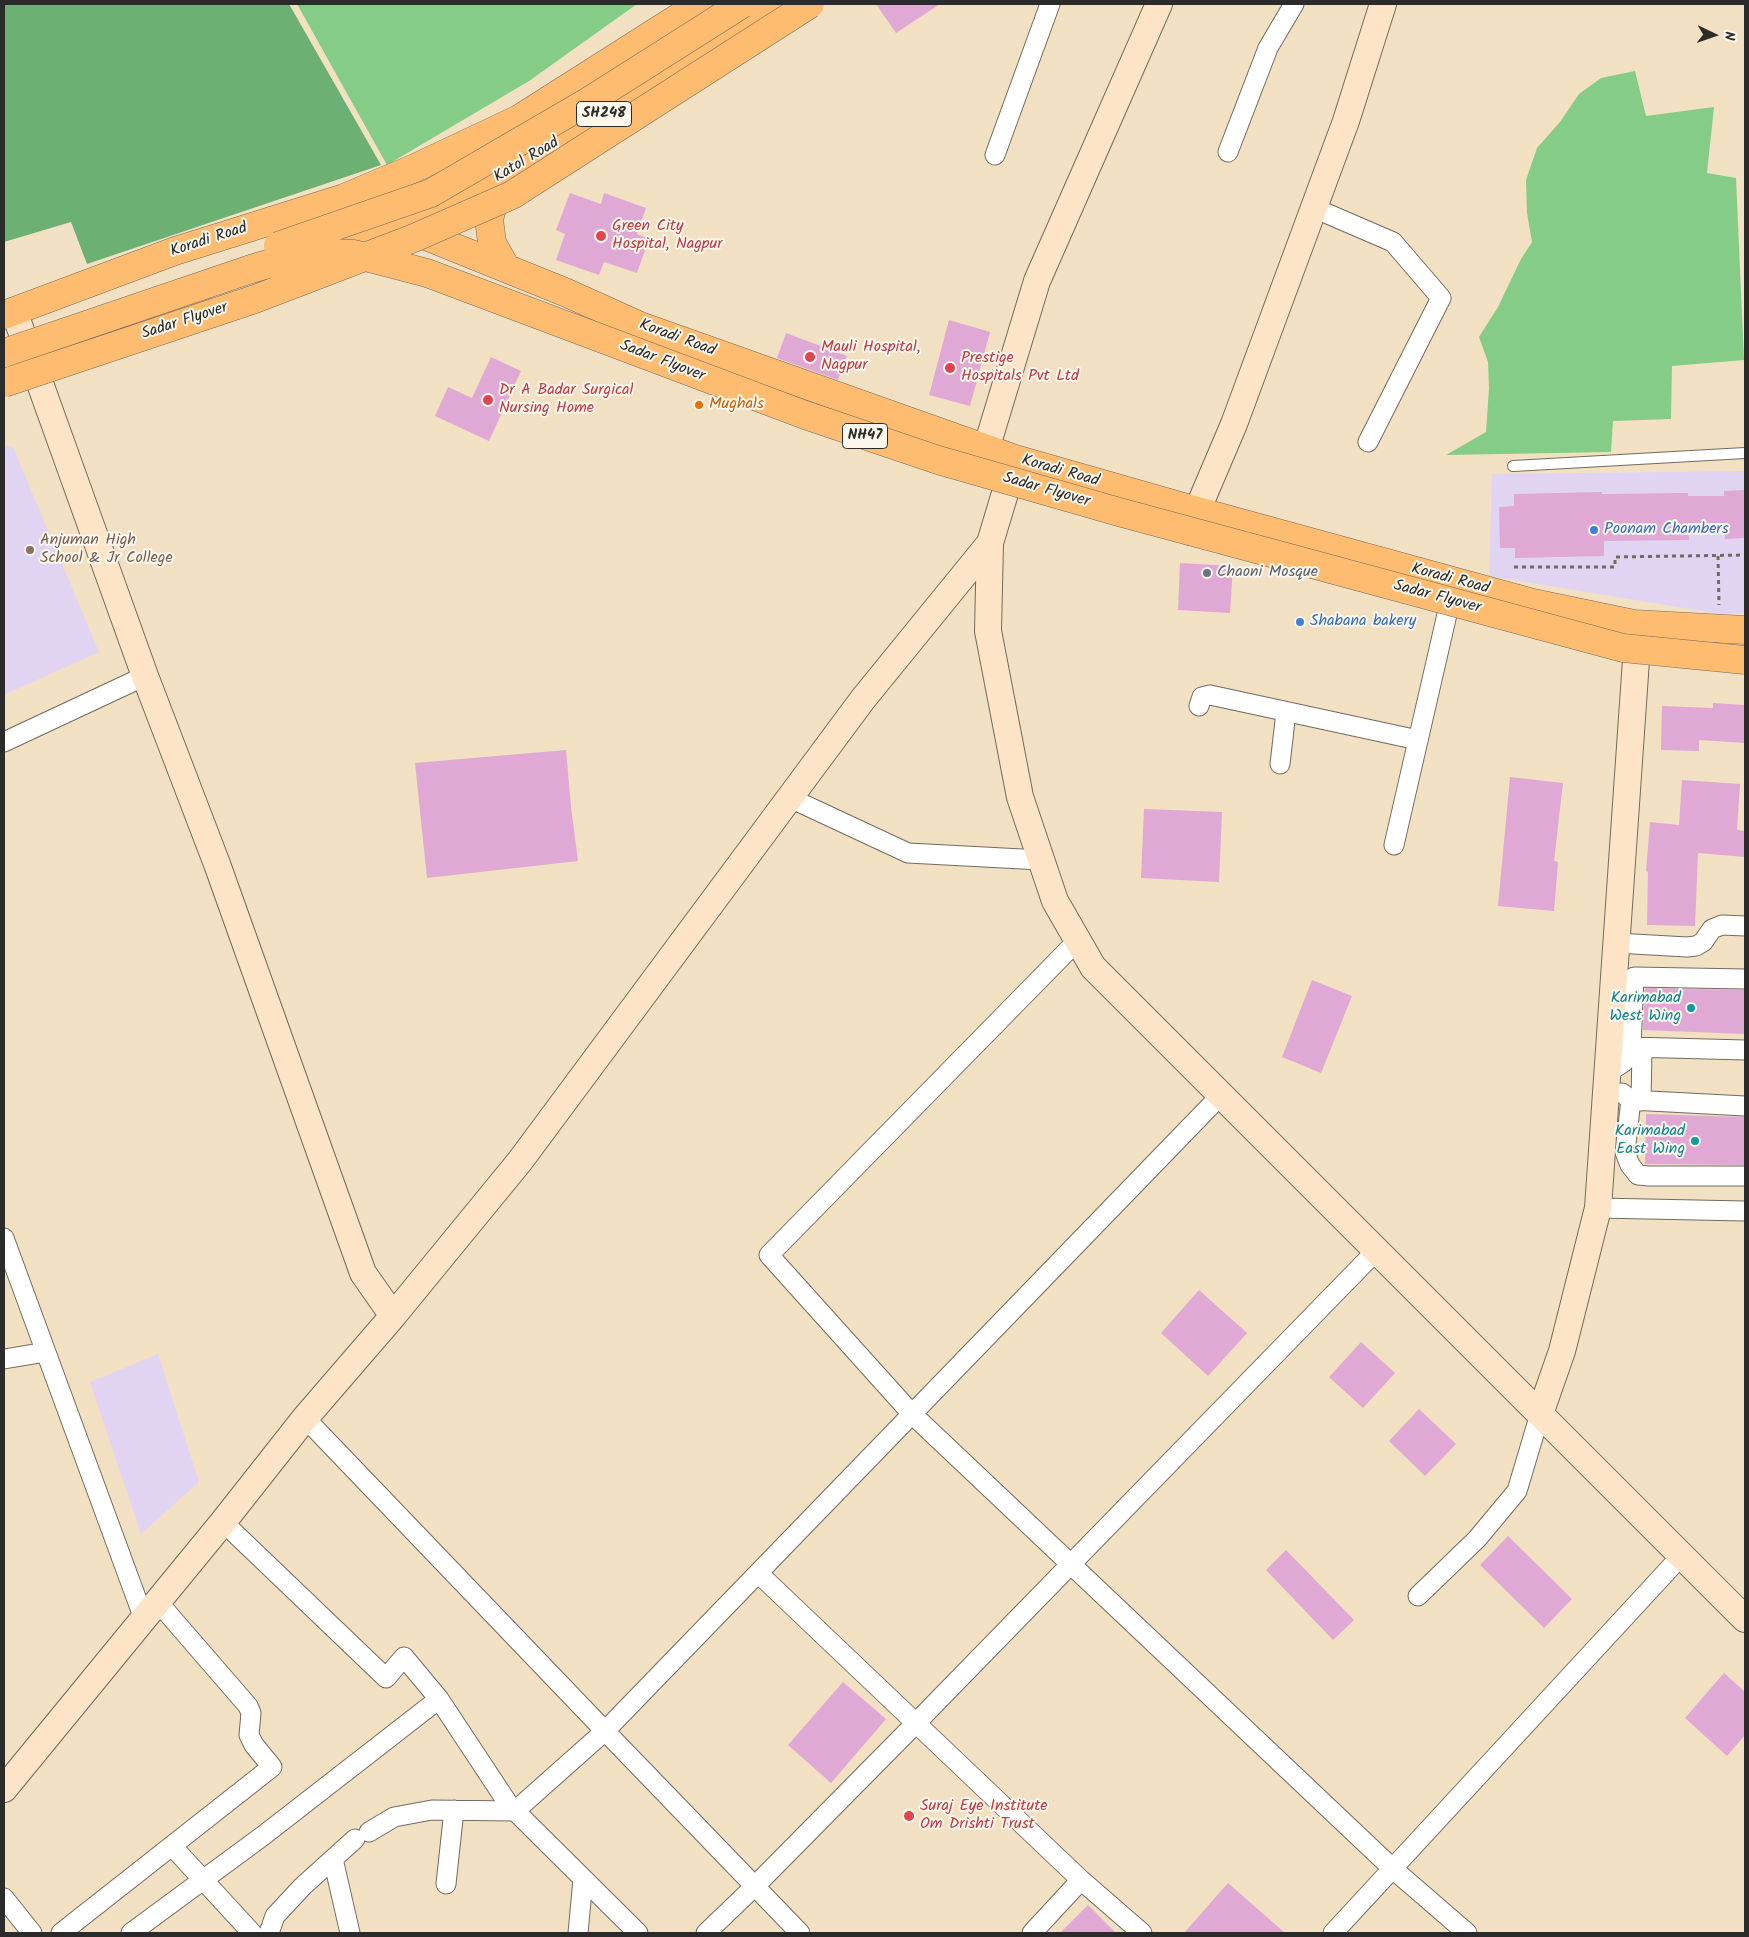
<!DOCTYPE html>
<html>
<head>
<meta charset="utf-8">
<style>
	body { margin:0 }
	#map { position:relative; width:1749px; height:1937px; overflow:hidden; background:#f2e0c2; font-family:Kalam,sans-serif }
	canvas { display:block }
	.frame { position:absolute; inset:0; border:5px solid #2b2b2b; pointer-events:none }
	.north { position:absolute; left:1689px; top:10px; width:50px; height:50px; -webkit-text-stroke:4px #fbf7ec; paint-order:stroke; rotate:93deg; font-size:14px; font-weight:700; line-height:20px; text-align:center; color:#2b2b2b }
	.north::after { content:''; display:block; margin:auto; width:18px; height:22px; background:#2b2b2b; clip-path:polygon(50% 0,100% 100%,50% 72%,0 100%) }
</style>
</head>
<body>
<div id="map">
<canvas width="1749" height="1937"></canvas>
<div class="frame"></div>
<div class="north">N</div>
</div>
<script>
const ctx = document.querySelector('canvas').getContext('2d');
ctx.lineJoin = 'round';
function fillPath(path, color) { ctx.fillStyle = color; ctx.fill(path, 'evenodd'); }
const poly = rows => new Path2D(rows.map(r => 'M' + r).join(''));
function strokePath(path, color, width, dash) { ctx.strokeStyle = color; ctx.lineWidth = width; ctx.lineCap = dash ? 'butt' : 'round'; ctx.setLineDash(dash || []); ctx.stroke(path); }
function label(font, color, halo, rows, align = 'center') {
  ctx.font = font + ' Kalam,sans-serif'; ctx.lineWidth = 4; ctx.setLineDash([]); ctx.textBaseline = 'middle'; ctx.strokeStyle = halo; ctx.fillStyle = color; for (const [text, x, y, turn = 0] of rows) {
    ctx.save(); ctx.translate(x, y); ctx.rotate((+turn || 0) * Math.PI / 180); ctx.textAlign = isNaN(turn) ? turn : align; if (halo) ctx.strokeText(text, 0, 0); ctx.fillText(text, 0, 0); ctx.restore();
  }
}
fillPath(poly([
	[4,445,13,447,99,652,4,695],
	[1745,471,1745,613,1720,614,1489,576,1492,474],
	[158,1354,199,1482,141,1534,90,1382]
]), '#e1d4f3');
fillPath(poly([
	[297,4,637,4,529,81,387,165],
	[1635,71,1646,116,1714,107,1707,173,1736,178,1744,360,1672,366,1671,419,1613,421,1611,452,1446,455,1486,432,1489,388,1488,362,1479,337,1498,307,1521,259,1532,242,1527,213,1526,180,1537,148,1560,122,1579,94,1601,78]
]), '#85cc87');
fillPath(poly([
	[4,4,289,4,381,165,87,264,71,222,4,242]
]), '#6cb074');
fillPath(poly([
	[876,4,940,4,896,33],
	[570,193,601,204,604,193,646,208,637,234,649,239,637,273,604,262,599,275,556,260,565,234,556,230],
	[949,320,990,332,970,406,929,395],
	[786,333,847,356,838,380,777,358],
	[491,357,521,371,489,441,435,416,448,387,472,398],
	[1745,490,1745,538,1725,539,1724,523,1688,523,1689,540,1604,541,1604,556,1515,558,1515,548,1500,548,1499,507,1514,506,1514,494,1602,492,1602,494,1688,493,1688,496,1724,496,1724,491],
	[1180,563,1233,566,1230,613,1178,610],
	[1713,703,1745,705,1745,743,1699,740,1699,751,1661,750,1662,706,1713,708],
	[566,750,571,807,578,861,427,878,415,763],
	[1510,777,1563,783,1554,861,1558,862,1554,911,1498,906],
	[1682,780,1740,784,1737,830,1745,831,1745,857,1698,853,1695,926,1647,925,1648,872,1646,871,1650,822,1679,825],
	[1144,809,1222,812,1219,882,1141,878],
	[1312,980,1352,996,1321,1073,1282,1057],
	[1645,988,1745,990,1745,1034,1643,1030],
	[1646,1114,1745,1117,1745,1165,1645,1164],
	[1199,1290,1247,1333,1208,1376,1161,1333],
	[1361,1342,1395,1373,1363,1408,1329,1377],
	[1419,1409,1456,1444,1425,1476,1389,1441],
	[1508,1536,1572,1599,1544,1628,1480,1565],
	[1286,1550,1354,1620,1333,1640,1266,1570],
	[1724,1673,1745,1692,1745,1735,1727,1756,1685,1718],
	[843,1682,886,1719,831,1783,788,1745],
	[1228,1883,1285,1933,1184,1933],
	[1088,1905,1116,1933,1060,1933]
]), '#e0a8d4');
const lane = poly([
	[1513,466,1745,453]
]);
const street = poly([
	[1228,152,1268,48,1294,4],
	[995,155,1050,4],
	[1314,208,1393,242,1441,298,1368,442],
	[1199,706,1202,697,1210,695,1418,740],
	[4,742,145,676],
	[1280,764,1286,712],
	[790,798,908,853,1041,860],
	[1394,845,1448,610],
	[1078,940,769,1255,912,1414,1393,1869,1467,1933],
	[1616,943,1687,947,1696,946,1703,942,1712,929,1722,925,1745,926],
	[1745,979,1634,977,1631,1047,1745,1050],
	[1607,1073,1624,1062,1631,1047],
	[1622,1093,1631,1100,1745,1106],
	[1631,1100,1625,1152,1630,1165,1638,1175,1649,1176,1745,1176],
	[1641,1101,1642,1048],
	[1598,1208,1745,1211],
	[4,1238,144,1619],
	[4,1359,46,1352],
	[305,1418,605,1731,515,1811,432,1810,394,1817,369,1832],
	[223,1522,386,1678,404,1657,439,1699,509,1805,638,1933],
	[758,1573,1081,1880],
	[1418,1596,1477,1539,1517,1491,1540,1414],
	[172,1846,252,1933],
	[333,1859,350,1933],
	[446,1884,454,1810],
	[4,1898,32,1933],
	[61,1933,272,1767,254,1745,249,1735,251,1713,248,1706,158,1602],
	[131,1933,264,1835,439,1699],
	[269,1933,275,1916,303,1886,355,1839],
	[578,1933,583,1879],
	[706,1933,755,1886,916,1723,1377,1250],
	[800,1933,605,1731,1221,1095],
	[1032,1933,1081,1880,1142,1933],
	[1333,1933,1682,1555]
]);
const secondary = poly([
	[14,311,145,676,217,864,363,1273,393,1316],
	[1015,460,990,543,988,631,1020,797,1055,901,1093,967,1745,1619],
	[980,469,1037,281,1159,4],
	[1191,532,1197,511,1234,424,1346,121,1383,4],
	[1540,1414,1562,1351,1598,1208,1636,660],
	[4,1789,223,1522,305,1418,393,1316,520,1161,863,699,990,543]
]);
const primary = poly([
	[499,184,489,219,492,243,506,268],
	[344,198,399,225,567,293,640,326,1015,459,1197,511,1533,603,1634,624,1745,630],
	[288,216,337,238],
	[325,254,353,246,399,225,461,200,500,178,783,4],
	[4,315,175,251,344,198,415,168,519,119,700,4],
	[72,347,196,301]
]);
strokePath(lane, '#716a60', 12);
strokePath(street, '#716a60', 21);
strokePath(secondary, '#716a60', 28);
strokePath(primary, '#716a60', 29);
strokePath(poly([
	[1718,556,1719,605],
	[1514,567,1615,567,1615,557,1745,555]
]), '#716a60', 3, [4, 4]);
strokePath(lane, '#fff', 10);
strokePath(street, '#fff', 19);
strokePath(secondary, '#fee4c6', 26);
strokePath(primary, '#fdbc70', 28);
const highwayBridge = poly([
	[278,246,431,193,589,101,742,4],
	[4,353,251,269,308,252,354,254,427,273,805,415,938,460,1119,512,1623,648,1745,660],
	[4,383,255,299,414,238,512,195,810,4]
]);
strokePath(highwayBridge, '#716a60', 29, []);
strokePath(highwayBridge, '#fdbc70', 28);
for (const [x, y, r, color] of [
	[601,236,6,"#e0444e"],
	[810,357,6,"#e0444e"],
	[950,368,6,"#e0444e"],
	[488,400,6,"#e0444e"],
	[699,405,5,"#e8710a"],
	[1594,530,5,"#3f7fe0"],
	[30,550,5,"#8d6e63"],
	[1207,573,5,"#6b7280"],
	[1300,622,5,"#3f7fe0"],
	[1691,1008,5,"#0f9aa8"],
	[1695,1141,5,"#0f9aa8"],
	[909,1816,6,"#e0444e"]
]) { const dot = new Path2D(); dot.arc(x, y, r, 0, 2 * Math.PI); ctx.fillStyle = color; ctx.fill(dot); strokePath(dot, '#fbf7ec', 2); }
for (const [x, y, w] of [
	[604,114,55],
	[865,436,45]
]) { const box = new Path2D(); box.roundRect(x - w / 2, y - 12.5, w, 25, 4); ctx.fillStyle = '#fbf7ec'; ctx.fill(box); strokePath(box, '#2b2b2b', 1); }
label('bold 15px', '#2b2b2b', null, [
	["SH248",604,114],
	["NH47",865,436]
]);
label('16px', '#2b2b2b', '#fbf7ec', [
	["Katol Road",527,161,-31],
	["Koradi Road",209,241,-18],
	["Sadar Flyover",185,322,-18],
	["Koradi Road",677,339,20],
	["Sadar Flyover",662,362,21],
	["Koradi Road",1060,472,16],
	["Sadar Flyover",1046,491,16],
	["Koradi Road",1450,580,15],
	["Sadar Flyover",1437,598,15]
]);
label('16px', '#be3a42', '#fbf7ec', [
	["Green City",612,227],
	["Hospital, Nagpur",612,245],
	["Mauli Hospital,",821,348],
	["Nagpur",821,366],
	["Prestige",961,359],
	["Hospitals Pvt Ltd",961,377],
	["Dr A Badar Surgical",499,391],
	["Nursing Home",499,409],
	["Suraj Eye Institute",920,1807],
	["Om Drishti Trust",920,1825]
], 'left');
label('16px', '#c56008', '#fbf7ec', [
	["Mughals",709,405]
], 'left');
label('16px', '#366cbe', '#fbf7ec', [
	["Poonam Chambers",1604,530],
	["Shabana bakery",1310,622]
], 'left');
label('16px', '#785e54', '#fbf7ec', [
	["Anjuman High",40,541],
	["School & Jr College",40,559]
], 'left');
label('16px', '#5b616d', '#fbf7ec', [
	["Chaoni Mosque",1217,573]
], 'left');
label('16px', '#0d838f', '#fbf7ec', [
	["Karimabad",1681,999],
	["West Wing",1681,1017],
	["Karimabad",1685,1132],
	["East Wing",1685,1150]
], 'right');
</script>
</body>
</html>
